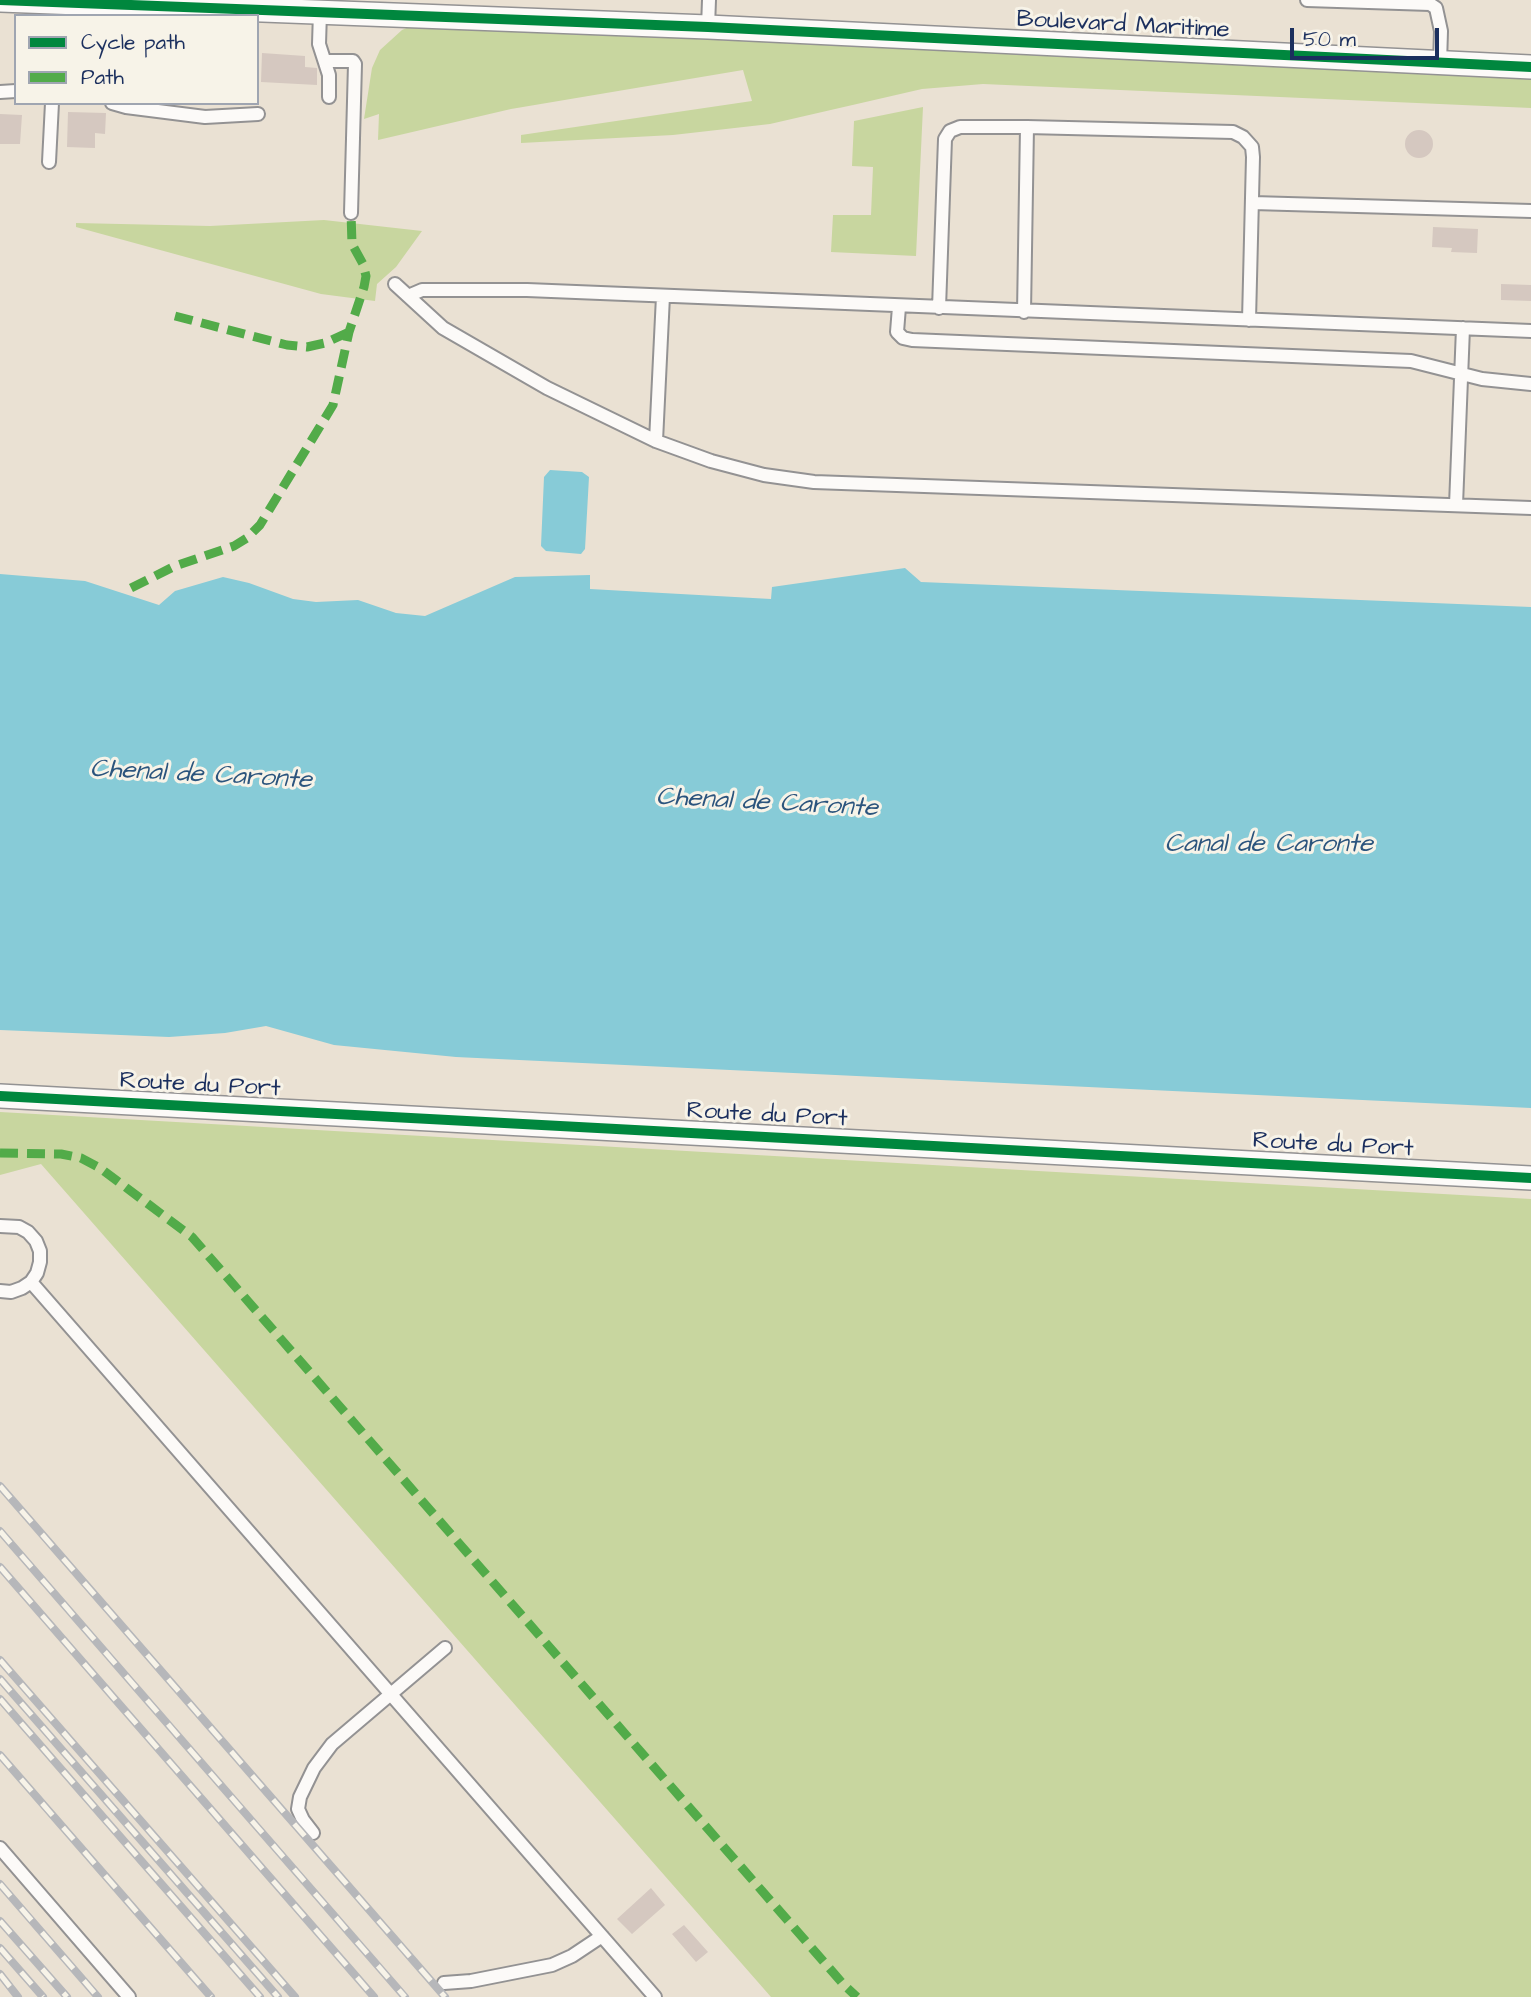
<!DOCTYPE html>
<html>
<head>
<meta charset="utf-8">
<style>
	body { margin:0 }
	#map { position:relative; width:1531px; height:1997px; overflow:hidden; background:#eae1d3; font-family:"Architects Daughter",sans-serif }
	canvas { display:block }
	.legend { position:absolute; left:14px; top:14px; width:245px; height:91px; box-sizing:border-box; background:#f7f3e8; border:2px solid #9fa5b1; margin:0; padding:9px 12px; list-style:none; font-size:21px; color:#1b2f5e }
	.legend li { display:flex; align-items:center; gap:14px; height:35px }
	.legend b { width:35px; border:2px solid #9fa5b1 }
	.scale { position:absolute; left:1290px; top:28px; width:149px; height:32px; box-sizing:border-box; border:4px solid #1b2f5e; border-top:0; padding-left:9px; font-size:21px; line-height:24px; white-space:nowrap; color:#1b2f5e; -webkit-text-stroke:5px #f7f3e8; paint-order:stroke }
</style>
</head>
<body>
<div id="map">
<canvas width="1531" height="1997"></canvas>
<ul class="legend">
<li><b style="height:9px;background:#00873e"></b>Cycle path</li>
<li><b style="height:9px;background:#52ab49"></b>Path</li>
</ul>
<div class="scale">50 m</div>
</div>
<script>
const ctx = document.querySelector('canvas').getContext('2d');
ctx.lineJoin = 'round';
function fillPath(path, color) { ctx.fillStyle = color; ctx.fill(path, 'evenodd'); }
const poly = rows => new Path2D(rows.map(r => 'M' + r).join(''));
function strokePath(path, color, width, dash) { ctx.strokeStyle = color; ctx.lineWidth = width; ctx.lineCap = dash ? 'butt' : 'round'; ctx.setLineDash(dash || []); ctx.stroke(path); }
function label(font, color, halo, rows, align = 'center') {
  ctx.font = font + ' "Architects Daughter",sans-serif'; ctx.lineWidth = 6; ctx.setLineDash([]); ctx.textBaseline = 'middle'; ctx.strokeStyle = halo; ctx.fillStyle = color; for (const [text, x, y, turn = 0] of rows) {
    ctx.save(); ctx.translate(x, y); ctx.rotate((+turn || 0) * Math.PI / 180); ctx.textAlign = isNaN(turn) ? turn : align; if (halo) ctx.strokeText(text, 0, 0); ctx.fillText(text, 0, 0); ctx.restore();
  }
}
fillPath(poly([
	[411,26,1531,77,1531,108,983,84,922,89,770,124,673,135,521,143,521,135,752,101,743,70,511,109,378,140,379,114,364,119,372,68,380,50,402,30],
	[923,107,916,256,831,252,833,215,871,215,873,167,852,166,854,121],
	[324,220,422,231,396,267,377,284,375,301,321,294,76,227,76,223,210,226],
	[0,1112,1531,1199,1531,1997,771,1997,41,1164,0,1175]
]), '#c8d69f');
fillPath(poly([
	[550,470,582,472,589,477,585,549,581,554,546,551,541,546,544,477],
	[905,568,921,582,1531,607,1531,1108,456,1057,334,1045,266,1026,225,1033,169,1037,0,1030,0,574,85,581,159,605,175,591,223,577,249,583,293,599,316,602,358,600,396,613,425,616,515,577,590,575,590,589,771,599,772,587]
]), '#87cbd7');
fillPath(poly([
	[262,53,305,56,305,67,317,68,317,85,261,82],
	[68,112,106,113,105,134,95,133,95,148,67,147],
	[0,114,22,115,20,144,0,144],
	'1405 144a14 14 0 1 1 28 0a14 14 0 1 1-28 0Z',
	[1433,227,1478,229,1477,253,1451,252,1452,248,1432,247],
	[1501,284,1531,285,1531,301,1501,300],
	[651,1888,665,1905,632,1934,617,1919],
	[684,1925,708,1952,696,1962,672,1934]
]), '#d5c8c0');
const lane = poly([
	[1307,0,1430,4,1436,8,1441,31,1440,63],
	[320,12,319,44,329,75,329,97],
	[708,27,709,0],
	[325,61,353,61,355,64,351,213],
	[0,92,16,91],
	[112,103,126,107,205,117,258,114],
	[49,162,52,103],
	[1253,203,1531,211],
	[395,284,443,328,547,388,656,441,711,461,764,475,814,482,1531,508],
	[408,296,422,290,527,290,1531,331],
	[899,307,897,332,903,338,912,340,1411,361,1482,379,1531,384],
	[939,308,945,139,950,131,960,127,1027,127],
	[1024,312,1027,127,1233,132,1243,137,1252,147,1253,157,1249,320],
	[656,441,663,296],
	[1456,505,1463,328],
	[0,1226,19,1227,28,1232,36,1241,40,1251,40,1262,37,1273,31,1282,22,1288,11,1292,0,1291],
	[31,1282,655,1997],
	[313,1833,303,1820,298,1809,300,1797,314,1768,332,1744,445,1648],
	[0,1848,129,1997],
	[444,1983,471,1981,552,1965,572,1956,602,1936]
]);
const street = poly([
	[0,0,708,27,1531,67],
	[0,1096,1531,1178]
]);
strokePath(lane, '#939293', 16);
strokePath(street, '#939293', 26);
strokePath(lane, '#fcfaf8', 12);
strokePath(street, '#fcfaf8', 23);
const rail = poly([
	[0,1486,445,1997],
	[0,1531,405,1997],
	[0,1567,374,1997],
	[0,1660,295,1997],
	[0,1679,278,1997],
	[0,1699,260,1997],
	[0,1755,211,1997],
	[0,1884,98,1997],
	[0,1921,67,1997],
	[0,1948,43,1997],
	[0,1974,18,1997]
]);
strokePath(rail, '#b6b7ba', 8);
strokePath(rail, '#f7f3e8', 5, [16]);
strokePath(poly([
	[175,316,287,345,307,347,325,343,349,332],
	[131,588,175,566,234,546,247,538,260,525,333,405,349,332,364,287,366,276,363,264,352,244,351,213],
	[0,1153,61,1154,81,1158,100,1168,192,1237,844,1985,857,1997]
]), '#52ab49', 9, [18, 9]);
strokePath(poly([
	[0,0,708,27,1531,67],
	[0,1096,1531,1178]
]), '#00873e', 10);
label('24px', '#1b2f5e', '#f7f3e8', [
	["Boulevard Maritime",1123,26,3],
	["Route du Port",200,1086,3],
	["Route du Port",767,1116,3],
	["Route du Port",1333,1146,3]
]);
label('italic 26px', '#2b547d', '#f7f3e8', [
	["Chenal de Caronte",201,776,3],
	["Chenal de Caronte",767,804,3],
	["Canal de Caronte",1269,846]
]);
</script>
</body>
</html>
